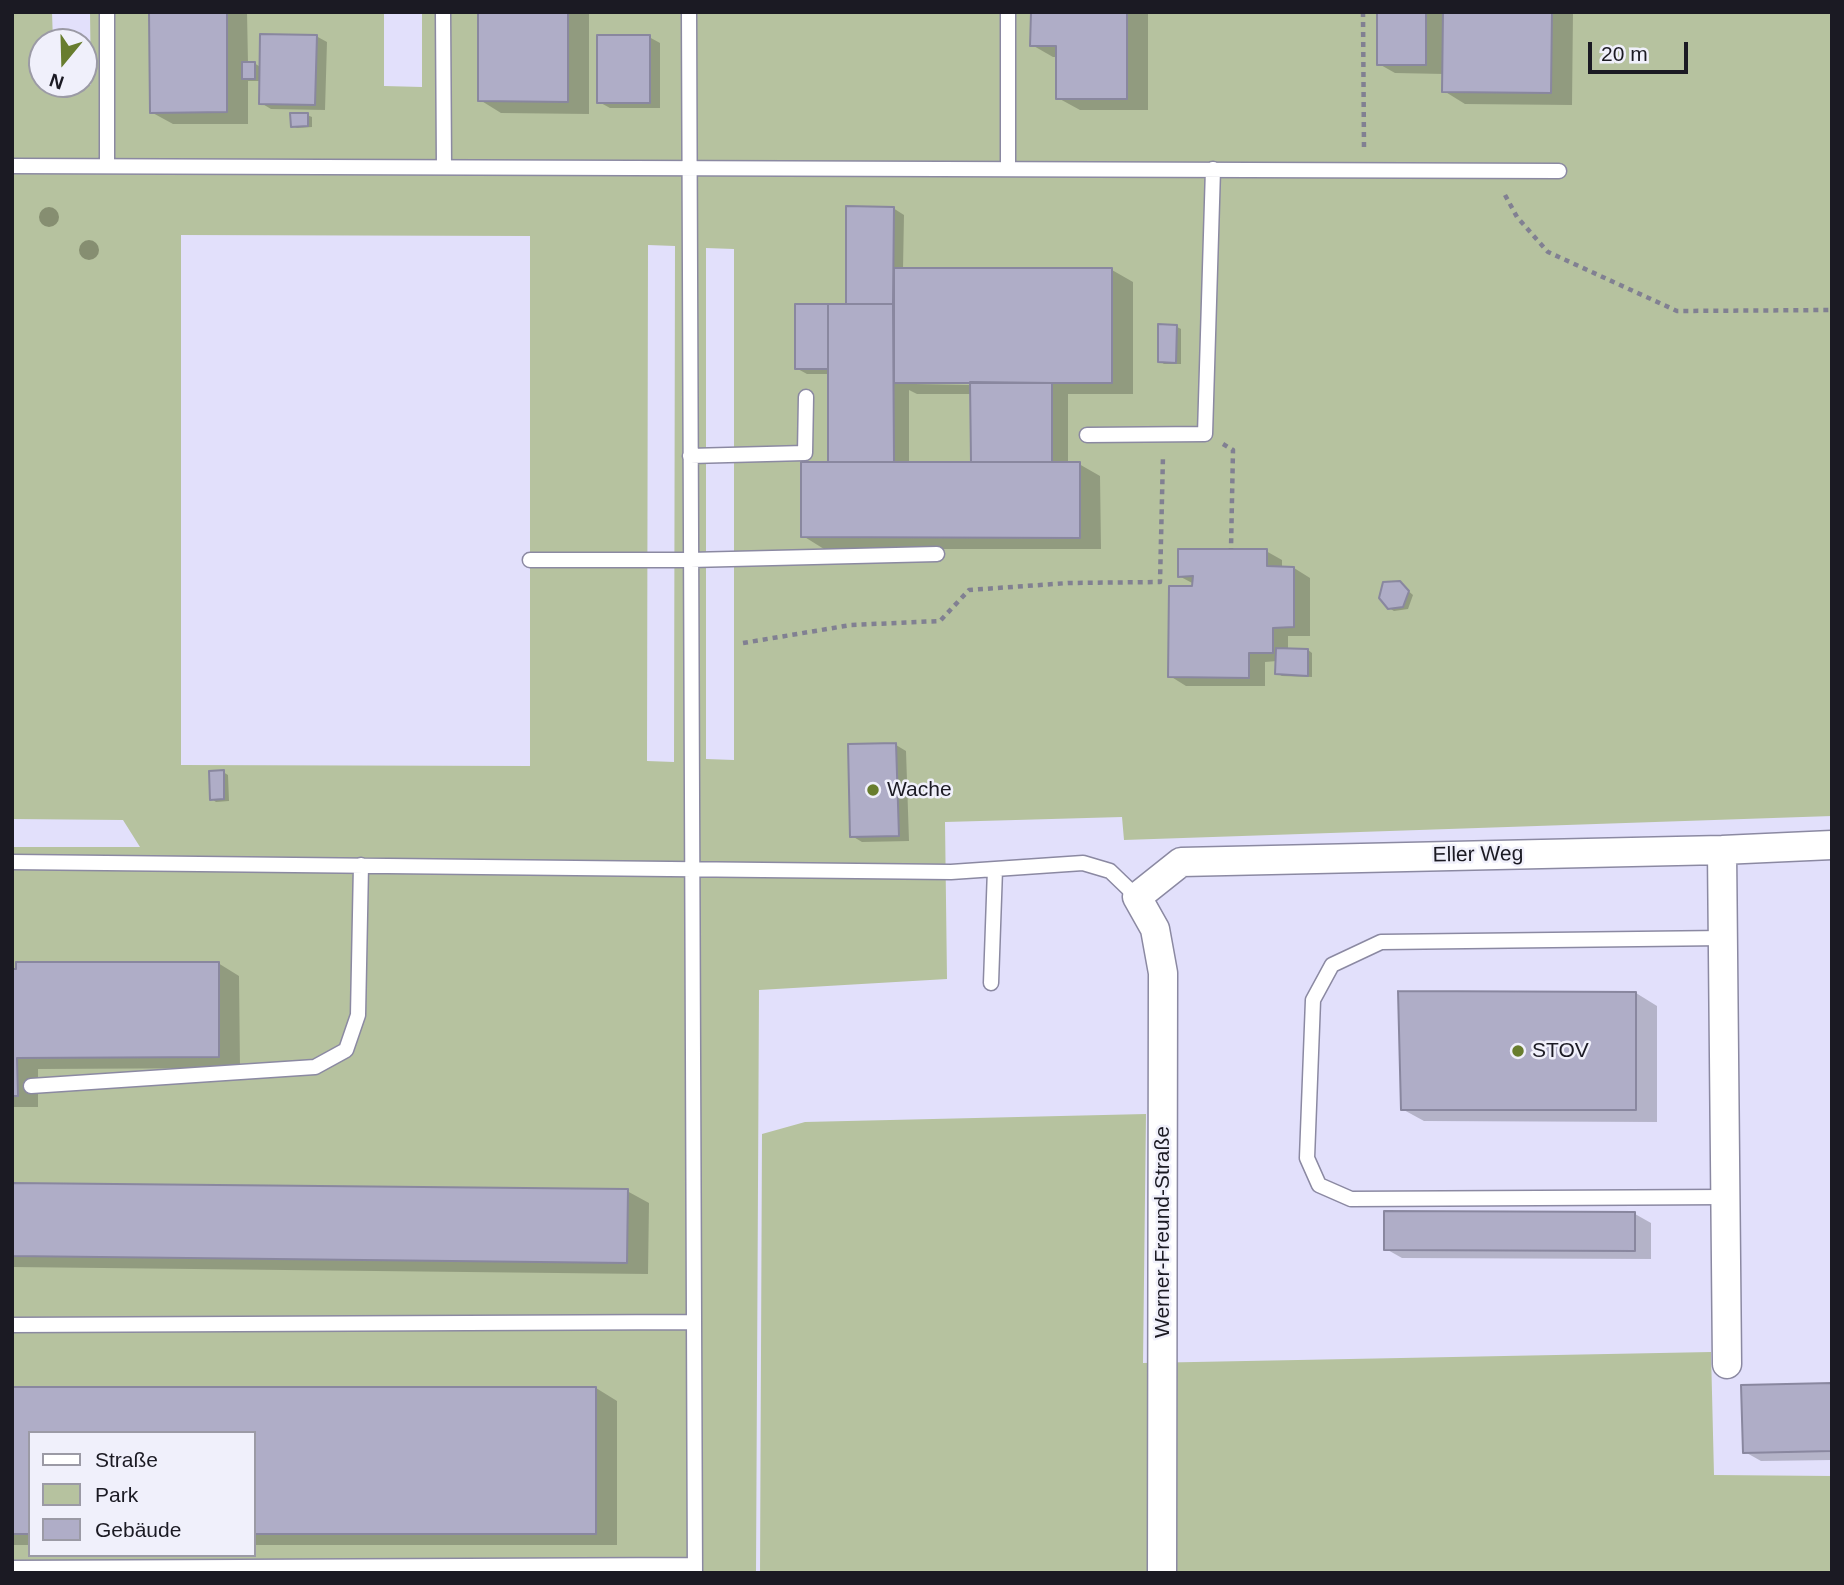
<!DOCTYPE html>
<html>
<head>
<meta charset="utf-8">
<style>
	body { margin:0 }
	#map { position:relative; width:1844px; height:1585px; overflow:hidden; background:#e2e0fb; font-family:Helvetica,sans-serif }
	canvas { display:block }
	.frame { position:absolute; inset:0; border:14px solid #1b1a23; pointer-events:none }
	.legend { position:absolute; left:28px; top:1431px; width:228px; height:126px; box-sizing:border-box; background:#f0f0fb; border:2px solid #9b9aa5; margin:0; padding:9px 12px; list-style:none; font-size:21px; color:#1b1a23 }
	.legend li { display:flex; align-items:center; gap:14px; height:35px }
	.legend b { width:35px; border:2px solid #9b9aa5 }
	.north { position:absolute; left:28px; top:28px; width:70px; height:70px; box-sizing:border-box; background:#f0f0fb; border:2px solid #9b9aa5; border-radius:50%; rotate:199deg; font-size:19px; font-weight:700; line-height:28px; text-align:center; color:#1b1a23 }
	.north::after { content:''; display:block; margin:auto; width:24px; height:32px; background:#687d2e; clip-path:polygon(50% 0,100% 100%,50% 72%,0 100%) }
	.scale { position:absolute; left:1588px; top:42px; width:100px; height:32px; box-sizing:border-box; border:4px solid #1b1a23; border-top:0; padding-left:9px; font-size:21px; line-height:24px; white-space:nowrap; color:#1b1a23; -webkit-text-stroke:5px #f0f0fb; paint-order:stroke }
</style>
</head>
<body>
<div id="map">
<canvas width="1844" height="1585"></canvas>
<div class="frame"></div>
<ul class="legend">
<li><b style="height:9px;background:#fff"></b>Straße</li>
<li><b style="height:19px;background:#b6c29f"></b>Park</li>
<li><b style="height:19px;background:#afadc7"></b>Gebäude</li>
</ul>
<div class="north">N</div>
<div class="scale">20 m</div>
</div>
<script>
const ctx = document.querySelector('canvas').getContext('2d');
ctx.lineJoin = 'round';
function fillPath(path, color) { ctx.fillStyle = color; ctx.fill(path, 'evenodd'); }
const poly = rows => new Path2D(rows.map(r => 'M' + r).join(''));
function strokePath(path, color, width, dash) { ctx.strokeStyle = color; ctx.lineWidth = width; ctx.lineCap = dash ? 'butt' : 'round'; ctx.setLineDash(dash || []); ctx.stroke(path); }
function label(font, color, halo, rows, align = 'center') {
  ctx.font = font + ' Helvetica,sans-serif'; ctx.lineWidth = 5; ctx.setLineDash([]); ctx.textBaseline = 'middle'; ctx.strokeStyle = halo; ctx.fillStyle = color; for (const [text, x, y, turn = 0] of rows) {
    ctx.save(); ctx.translate(x, y); ctx.rotate((+turn || 0) * Math.PI / 180); ctx.textAlign = isNaN(turn) ? turn : align; if (halo) ctx.strokeText(text, 0, 0); ctx.fillText(text, 0, 0); ctx.restore();
  }
}
fillPath(poly([
	[12,12,52,12,53,42,42,42,42,84,53,84,53,86,91,85,90,12,384,12,384,86,422,87,422,12,1832,12,1832,816,1124,840,1122,817,945,822,947,979,759,990,756,1573,12,1573,12,847,140,847,123,820,12,819],
	[181,235,530,236,530,766,181,765],
	[648,245,675,246,674,762,647,761],
	[706,248,734,249,734,760,706,759],
	[30,1433,254,1433,254,1555,30,1555],
	[1146,1114,1143,1363,1711,1352,1714,1475,1832,1476,1832,1573,760,1573,762,1134,805,1122]
]), '#b6c29f');
fillPath(poly([
	[151,12,247,12,248,63,254,63,262,68,316,36,327,42,325,110,271,109,261,103,261,81,248,81,248,124,173,124,151,112],
	[480,12,589,12,589,114,501,113,480,100],
	[1032,12,1148,12,1148,110,1080,110,1058,98,1058,57,1053,57,1032,45],
	[1379,12,1573,12,1572,105,1465,104,1444,91,1444,74,1395,73,1379,64],
	[649,37,660,43,660,108,610,108,599,102],
	[307,115,312,117,312,127,297,128,292,126],
	[893,208,904,215,903,269,1112,270,1133,282,1133,394,1068,394,1068,464,1079,464,1100,476,1101,549,824,549,803,536,830,464,830,374,807,374,796,368,848,306],
	[915,381,972,381,972,385,915,384],
	[909,390,917,394,972,394,972,464,909,464],
	[1177,327,1181,329,1181,364,1164,364,1160,361],
	[1266,551,1282,560,1282,568,1294,568,1310,578,1310,636,1288,636,1288,650,1308,650,1312,653,1312,677,1282,676,1277,673,1277,661,1265,662,1265,686,1186,686,1170,676,1194,588,1194,584,1179,576],
	[1399,583,1413,595,1408,609,1394,611,1389,608],
	[896,745,906,751,909,841,862,842,852,836],
	[223,772,228,775,229,801,216,802,212,799],
	[218,963,239,976,240,1068,38,1069,38,1107,12,1107,12,971],
	[1636,993,1657,1006,1657,1122,1424,1121,1402,1109],
	[12,1185,627,1191,649,1203,648,1274,12,1267],
	[1386,1212,1635,1214,1651,1223,1651,1259,1402,1258,1386,1249],
	[1832,1385,1832,1460,1761,1461,1745,1452],
	[596,1388,617,1401,617,1545,254,1545,254,1433,30,1433,30,1545,12,1545,12,1389]
]), '#0003');
const building = poly([
	[149,12,227,12,227,112,150,113,149,12],
	[478,12,568,12,568,102,478,101,478,12],
	[1031,12,1127,12,1127,99,1056,99,1056,46,1030,46,1031,12],
	[1377,12,1426,12,1426,65,1377,65,1377,12],
	[1443,12,1552,12,1551,93,1442,92,1443,12],
	[260,34,317,35,315,105,259,104,260,34],
	[597,35,650,35,650,103,597,103,597,35],
	[242,62,255,62,255,79,242,79,242,62],
	[290,113,308,113,308,126,291,127,290,113],
	[846,206,894,207,893,304,846,304,846,206],
	[894,268,1112,268,1112,383,894,383,894,268],
	[795,304,828,304,828,369,795,369,795,304],
	[828,304,893,304,894,462,828,462,828,304],
	[1158,324,1177,325,1176,363,1158,362,1158,324],
	[970,382,1052,383,1052,462,971,462,970,382],
	[801,462,1080,462,1080,538,801,537,801,462],
	[1178,549,1267,549,1267,566,1294,567,1294,627,1273,628,1273,653,1249,653,1249,678,1168,677,1169,586,1192,586,1193,576,1178,577,1178,549],
	[1400,581,1409,591,1403,607,1388,609,1379,598,1383,582,1400,581],
	[1276,648,1308,649,1308,676,1275,674,1276,648],
	[896,743,899,836,850,837,848,744,896,743],
	[224,770,224,799,210,800,209,771,224,770],
	[16,962,219,962,219,1057,17,1058,18,1096,12,1096,12,969,16,969,16,962],
	[1398,991,1636,992,1636,1110,1401,1110,1398,991],
	[12,1183,628,1189,627,1263,12,1256,12,1183],
	[1384,1211,1635,1212,1635,1251,1384,1250,1384,1211],
	[1832,1383,1832,1451,1743,1453,1741,1385,1832,1383],
	[12,1387,596,1387,596,1534,254,1534,254,1433,30,1433,30,1534,12,1534,12,1387]
]);
fillPath(building, '#afadc7');
strokePath(building, '#89879f', 2);
const lane = poly([
	[107,12,107,166],
	[443,12,444,167],
	[689,12,695,1573],
	[12,166,1559,171],
	[1008,169,1008,12],
	[1087,435,1205,434,1213,169],
	[690,456,805,453,806,397],
	[530,560,690,560,937,554],
	[12,862,951,872,1083,863,1110,871,1137,897],
	[1724,938,1381,942,1332,965,1313,1000,1307,1158,1319,1185,1351,1199,1726,1197],
	[991,983,995,869],
	[31,1086,315,1067,346,1050,358,1015,361,865],
	[12,1325,694,1322],
	[12,1568,695,1565]
]);
const street = poly([
	[1722,850,1727,1364],
	[1162,1573,1163,973,1155,929,1137,897,1181,862,1722,850,1832,845]
]);
strokePath(lane, '#8b89a2', 17);
strokePath(street, '#8b89a2', 31);
strokePath(poly([
	[1363,12,1364,148],
	[1505,195,1517,217,1548,252,1677,311,1832,310],
	[1223,444,1233,450,1231,549],
	[743,643,851,625,940,621,969,590,1068,583,1160,582,1163,456]
]), '#818092', 4.5, [5, 5]);
strokePath(lane, '#fff', 14);
strokePath(street, '#fff', 28);
ctx.fillStyle = '#868e71';
for (const [x, y] of [
	[49,217],
	[89,250]
]) { ctx.beginPath(); ctx.arc(x, y, 10, 0, 2 * Math.PI); ctx.fill(); }
for (const [x, y, r, color] of [
	[873,790,7,"#687d2e"],
	[1518,1051,7,"#687d2e"]
]) { const dot = new Path2D(); dot.arc(x, y, r, 0, 2 * Math.PI); ctx.fillStyle = color; ctx.fill(dot); strokePath(dot, '#f0f0fb', 2.5); }
label('21px', '#1b1a23', '#f0f0fb', [
	["Wache",887,790],
	["STOV",1532,1051]
], 'left');
label('21px', '#1b1a23', '#f0f0fb', [
	["Eller Weg",1478,855,-1],
	["Werner-Freund-Straße",1163,1232,-90]
]);
</script>
</body>
</html>
